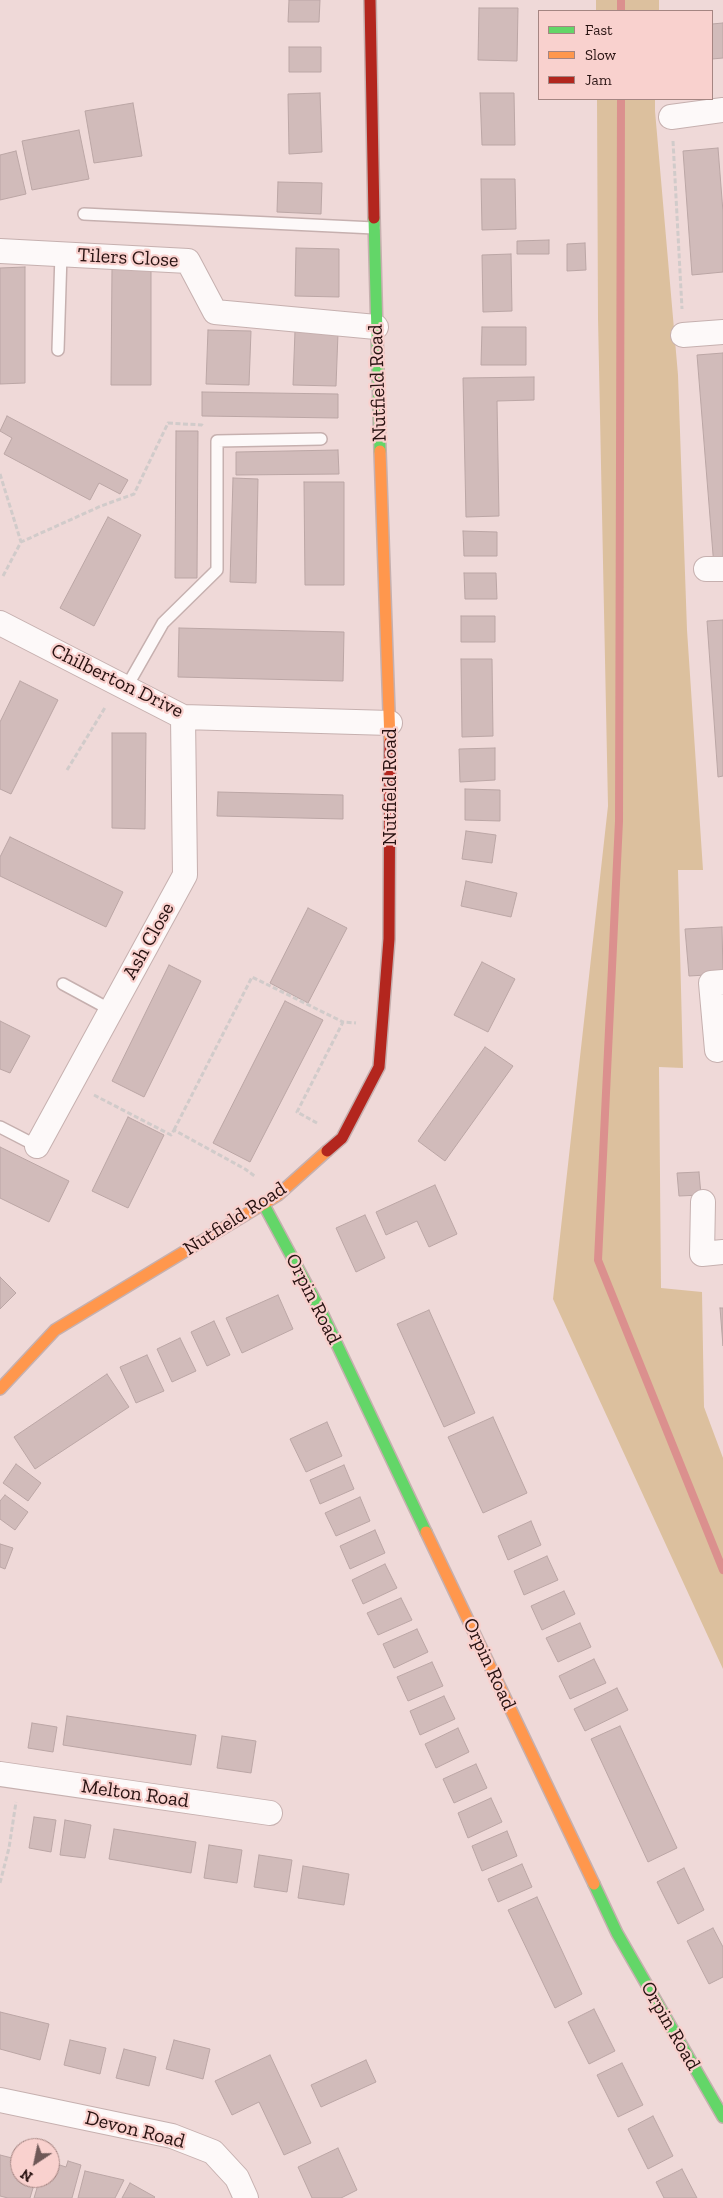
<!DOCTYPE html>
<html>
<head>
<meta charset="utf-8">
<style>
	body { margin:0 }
	#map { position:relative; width:723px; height:2198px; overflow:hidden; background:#efd9d8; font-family:"Zilla Slab",serif }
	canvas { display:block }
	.legend { position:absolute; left:538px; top:10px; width:175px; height:90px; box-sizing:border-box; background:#f9d1ce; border:1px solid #a58582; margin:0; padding:6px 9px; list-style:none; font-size:15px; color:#281211 }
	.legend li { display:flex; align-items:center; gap:10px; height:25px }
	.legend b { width:25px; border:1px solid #a58582 }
	.north { position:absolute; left:10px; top:2138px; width:50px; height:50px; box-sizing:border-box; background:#f9d1ce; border:1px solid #a58582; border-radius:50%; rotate:214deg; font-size:14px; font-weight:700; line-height:20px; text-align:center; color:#281211 }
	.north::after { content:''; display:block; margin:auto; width:18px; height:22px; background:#6e5857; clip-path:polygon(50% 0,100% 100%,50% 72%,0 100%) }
</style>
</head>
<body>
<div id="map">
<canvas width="723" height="2198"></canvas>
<ul class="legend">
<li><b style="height:6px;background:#63d668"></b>Fast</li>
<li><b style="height:6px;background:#ff974d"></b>Slow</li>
<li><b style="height:6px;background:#b3261e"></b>Jam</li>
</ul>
<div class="north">N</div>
</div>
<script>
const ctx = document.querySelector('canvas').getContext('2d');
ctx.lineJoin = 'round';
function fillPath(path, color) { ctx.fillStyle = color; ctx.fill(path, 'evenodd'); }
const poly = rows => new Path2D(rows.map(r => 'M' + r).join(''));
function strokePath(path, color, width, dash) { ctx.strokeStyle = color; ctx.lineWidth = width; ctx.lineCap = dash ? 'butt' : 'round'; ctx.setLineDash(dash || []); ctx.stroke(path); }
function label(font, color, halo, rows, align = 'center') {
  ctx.font = font + ' "Zilla Slab",serif'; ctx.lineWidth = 4.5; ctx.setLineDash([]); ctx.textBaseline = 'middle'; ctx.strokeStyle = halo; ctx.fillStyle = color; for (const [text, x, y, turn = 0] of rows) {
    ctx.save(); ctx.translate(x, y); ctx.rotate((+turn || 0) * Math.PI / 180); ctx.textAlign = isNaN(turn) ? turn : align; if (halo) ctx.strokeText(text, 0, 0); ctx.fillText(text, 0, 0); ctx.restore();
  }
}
fillPath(poly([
	[596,0,659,0,659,11,596,11],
	[597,99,655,99,655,111,678,375,687,630,703,870,678,870,683,1068,659,1067,661,1288,702,1292,704,1407,723,1458,723,1669,553,1299,608,806,598,318]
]), '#dcc09e');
strokePath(poly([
	[621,11,621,0],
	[621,99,619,821,598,1260,723,1570]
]), '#db908e', 8);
const building = poly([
	[289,0,320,0,319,22,288,22,289,0],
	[479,8,518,8,517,61,478,60,479,8],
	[723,23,723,58,712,59,712,24,723,23],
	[289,47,321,47,321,72,289,72,289,47],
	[320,93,322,152,289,154,288,94,320,93],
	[480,93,514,93,515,145,482,145,480,93],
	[133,103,142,156,94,163,85,111,133,103],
	[79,130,89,179,32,190,22,141,79,130],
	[718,148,723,212,723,272,692,275,683,151,718,148],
	[16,151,26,194,0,200,0,155,16,151],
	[481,179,515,179,516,229,482,230,481,179],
	[278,182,322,183,321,214,277,212,278,182],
	[549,240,549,254,517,254,517,241,549,240],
	[585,243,586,270,567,271,567,244,585,243],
	[296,248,339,249,339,297,295,296,296,248],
	[511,254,512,311,483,312,482,255,511,254],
	[25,267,25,383,0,384,0,268,25,267],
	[112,268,151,268,151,385,111,385,112,268],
	[482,327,526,327,526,365,481,365,482,327],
	[208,330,251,331,249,385,206,384,208,330],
	[295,331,338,333,336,386,293,385,295,331],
	[723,353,723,566,714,567,697,355,723,353],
	[534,377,534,400,497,401,499,516,466,517,463,378,534,377],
	[202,392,338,394,338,418,202,416,202,392],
	[7,416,128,480,120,494,99,483,90,500,4,454,12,438,0,431,7,416],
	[176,431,198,431,197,578,175,578,176,431],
	[338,450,339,474,236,475,236,452,338,450],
	[233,478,258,479,256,583,230,582,233,478],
	[304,482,344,482,344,585,305,585,304,482],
	[108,517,141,535,94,626,60,608,108,517],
	[463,531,497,532,497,556,464,556,463,531],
	[464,573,496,573,497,599,465,599,464,573],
	[461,616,495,616,495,642,461,642,461,616],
	[723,620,723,776,718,777,707,621,723,620],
	[179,628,344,632,343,681,178,677,179,628],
	[461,659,492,659,493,736,462,737,461,659],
	[20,681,58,700,11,794,0,789,0,722,20,681],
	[112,733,146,733,145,829,112,828,112,733],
	[495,748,495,780,460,782,459,749,495,748],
	[465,789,500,790,500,821,465,820,465,789],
	[218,792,343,795,343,819,217,816,218,792],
	[466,831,496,835,492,863,462,859,466,831],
	[10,837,123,892,106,927,0,876,0,857,10,837],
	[466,881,517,893,511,917,461,906,466,881],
	[308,908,347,928,308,1003,270,983,308,908],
	[722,927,723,974,689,976,685,929,722,927],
	[482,962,515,979,488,1032,454,1015,482,962],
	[169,965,201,981,144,1097,112,1081,169,965],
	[285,1001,323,1020,250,1162,213,1143,285,1001],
	[0,1021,30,1036,10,1073,0,1069,0,1021],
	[485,1047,513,1066,445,1161,418,1141,485,1047],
	[128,1117,164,1135,128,1208,92,1191,128,1117],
	[0,1147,69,1181,49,1222,0,1198,0,1147],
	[699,1172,701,1195,679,1196,677,1173,699,1172],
	[435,1185,457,1234,429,1247,417,1221,386,1235,376,1212,435,1185],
	[365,1215,385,1258,356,1272,336,1228,365,1215],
	[0,1277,16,1293,0,1309,0,1277],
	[278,1295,293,1329,242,1353,226,1318,278,1295],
	[720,1308,723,1308,723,1346,720,1308],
	[429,1310,475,1413,444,1427,397,1324,429,1310],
	[214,1321,230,1355,207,1366,191,1332,214,1321],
	[180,1338,196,1371,172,1382,157,1349,180,1338],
	[147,1355,164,1391,136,1403,120,1367,147,1355],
	[107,1374,129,1407,35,1469,14,1437,107,1374],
	[493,1417,527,1493,483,1513,448,1437,493,1417],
	[327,1422,342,1456,306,1472,290,1439,327,1422],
	[16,1464,41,1483,28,1501,3,1483,16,1464],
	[344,1465,354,1489,320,1504,310,1480,344,1465],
	[5,1495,28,1512,15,1530,0,1519,0,1501,5,1495],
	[360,1497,370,1521,336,1536,325,1513,360,1497],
	[531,1521,541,1545,508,1560,498,1536,531,1521],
	[375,1530,385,1553,350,1569,340,1546,375,1530],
	[0,1544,13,1548,5,1569,0,1567,0,1544],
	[547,1556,558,1580,524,1595,514,1571,547,1556],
	[385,1564,397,1588,363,1604,352,1580,385,1564],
	[564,1591,575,1614,542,1630,531,1606,564,1591],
	[401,1598,412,1620,378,1635,367,1613,401,1598],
	[580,1623,591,1647,558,1662,546,1638,580,1623],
	[417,1629,428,1652,394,1668,383,1644,417,1629],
	[594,1659,606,1683,570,1699,559,1676,594,1659],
	[432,1662,443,1686,408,1701,397,1677,432,1662],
	[617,1688,628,1710,585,1731,574,1709,617,1688],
	[444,1696,455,1719,420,1735,410,1711,444,1696],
	[67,1716,196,1735,191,1765,63,1745,67,1716],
	[32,1723,57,1727,53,1752,28,1748,32,1723],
	[620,1726,677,1848,648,1862,591,1739,620,1726],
	[458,1728,469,1752,436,1768,425,1744,458,1728],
	[222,1736,256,1741,251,1773,217,1768,222,1736],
	[476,1764,487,1788,454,1803,443,1779,476,1764],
	[491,1798,502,1822,468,1838,458,1813,491,1798],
	[34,1817,56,1820,51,1852,29,1848,34,1817],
	[65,1820,91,1825,85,1858,60,1855,65,1820],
	[114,1829,196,1842,191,1873,109,1859,114,1829],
	[507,1831,517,1856,482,1871,472,1846,507,1831],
	[209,1845,242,1850,237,1883,204,1878,209,1845],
	[259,1855,292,1860,287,1892,254,1887,259,1855],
	[522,1864,532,1887,498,1902,488,1879,522,1864],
	[303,1866,349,1874,344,1905,298,1898,303,1866],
	[684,1868,704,1910,678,1924,657,1882,684,1868],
	[537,1897,582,1994,555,2008,508,1910,537,1897],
	[713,1928,723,1947,723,1977,709,1984,687,1941,713,1928],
	[594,2009,615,2051,589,2064,568,2022,594,2009],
	[0,2012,49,2024,40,2060,0,2049,0,2012],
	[70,2040,106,2048,100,2074,64,2065,70,2040],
	[174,2040,210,2049,203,2079,166,2069,174,2040],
	[124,2049,156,2057,149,2086,116,2078,124,2049],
	[270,2055,311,2143,284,2155,259,2102,232,2115,215,2081,270,2055],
	[366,2060,376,2082,321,2107,311,2085,366,2060],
	[622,2063,643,2105,618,2117,597,2075,622,2063],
	[653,2116,673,2156,648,2169,628,2129,653,2116],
	[338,2148,357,2190,341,2198,312,2198,298,2167,338,2148],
	[0,2155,20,2160,20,2178,36,2178,30,2198,8,2198,0,2196,0,2155],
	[68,2161,81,2165,72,2198,34,2198,40,2178,50,2178,50,2162,66,2167,68,2161],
	[682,2169,697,2198,664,2198,656,2182,682,2169],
	[85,2171,124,2180,115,2198,78,2198,85,2171],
	[130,2183,155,2197,154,2198,122,2198,130,2183]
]);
fillPath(building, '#d1bbba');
strokePath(building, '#bba6a5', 1);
const lane = poly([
	[84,214,374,228],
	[58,350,61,254],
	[126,688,163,623,217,570,217,441,321,439],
	[63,984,111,1010],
	[0,1127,37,1146]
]);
const street = poly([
	[671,117,723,110],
	[0,251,188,261,215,312,376,327],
	[683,335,723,332],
	[706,569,723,569],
	[0,623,183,717,390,723],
	[717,1050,711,983,723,982],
	[37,1146,185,875,183,717],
	[703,1202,702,1254,723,1252],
	[0,1774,270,1813],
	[0,2100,172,2136,213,2152,237,2178,246,2198]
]);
const fast = poly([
	[374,218,380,451],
	[264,1205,323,1315,426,1532],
	[594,1884,617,1933,723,2117]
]);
const slow = poly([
	[380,451,390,742],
	[0,1389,55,1330,278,1195,327,1151],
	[426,1532,594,1884]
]);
const jam = poly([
	[370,0,374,218],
	[327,1151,342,1138,379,1067,389,939,390,742]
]);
strokePath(lane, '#c6b0af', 14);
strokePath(street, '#c6b0af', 26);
strokePath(fast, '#c6b0af', 14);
strokePath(slow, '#c6b0af', 14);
strokePath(jam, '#c6b0af', 14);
strokePath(poly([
	[673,141,682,309],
	[0,474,21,542],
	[3,576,21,542,101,506,134,494,168,423,202,425,204,427],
	[67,770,106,706],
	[94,1095,171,1135,174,1130,245,1169,256,1177],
	[317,1123,297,1112,343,1022,356,1023],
	[174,1130,252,977,343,1022],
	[0,1883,9,1848,16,1802]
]), '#d1cbca', 3, [5, 2.5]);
strokePath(lane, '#fdf9f9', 11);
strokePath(street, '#fdf9f9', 24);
strokePath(fast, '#63d668', 11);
strokePath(slow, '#ff974d', 11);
strokePath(jam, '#b3261e', 11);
label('20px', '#281211', '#f9d1ce', [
	["Tilers Close",128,258,3],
	["Nutfield Road",378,383,-92],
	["Chilberton Drive",117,681,26],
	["Nutfield Road",390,787,-90],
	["Ash Close",149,941,-61],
	["Nutfield Road",235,1219,-33],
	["Orpin Road",313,1299,63],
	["Orpin Road",489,1664,65],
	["Melton Road",135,1794,8],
	["Orpin Road",670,2026,60],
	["Devon Road",135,2130,14]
]);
</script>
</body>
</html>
